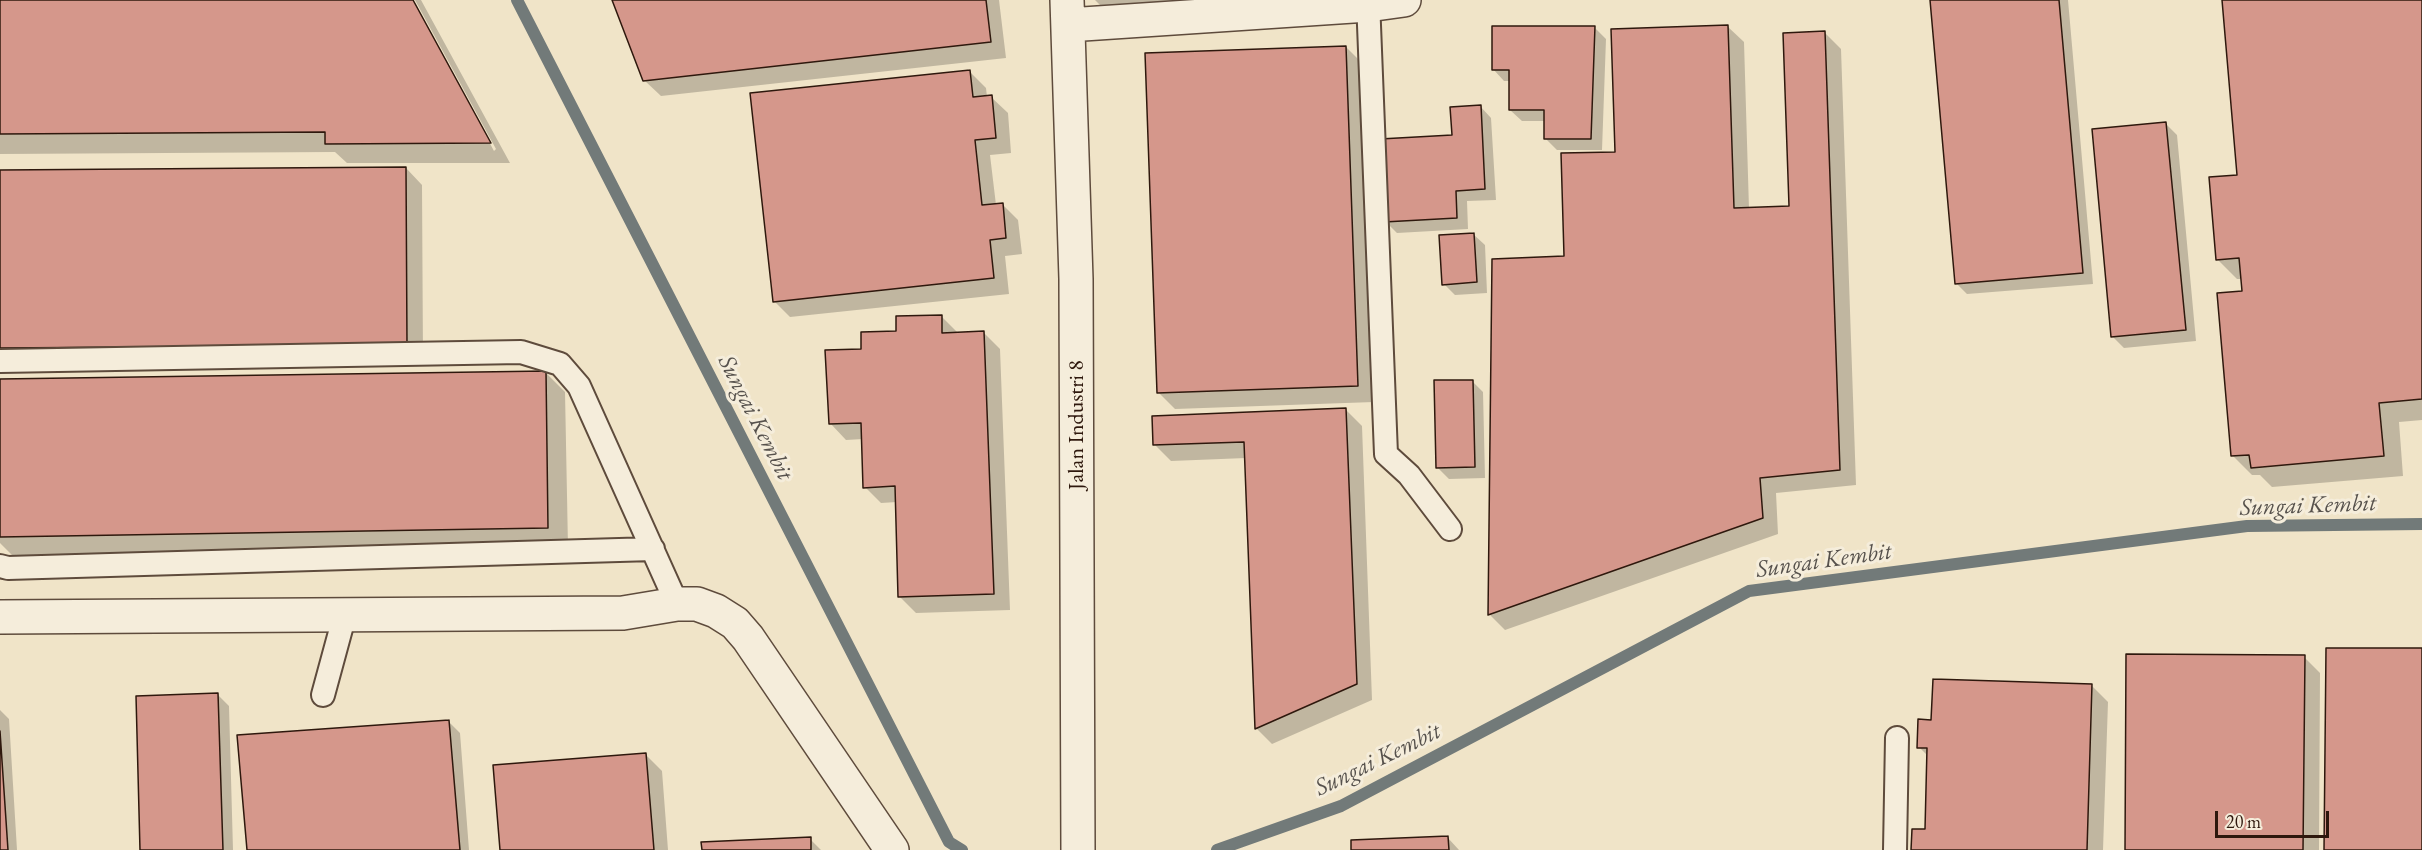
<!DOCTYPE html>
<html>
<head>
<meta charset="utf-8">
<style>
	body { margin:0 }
	#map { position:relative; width:2422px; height:850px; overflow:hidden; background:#f0e4c8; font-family:"EB Garamond",serif }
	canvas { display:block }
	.scale { position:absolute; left:2215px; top:811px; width:114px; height:27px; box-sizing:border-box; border:3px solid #2e180d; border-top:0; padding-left:8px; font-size:18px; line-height:21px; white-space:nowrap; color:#2e180d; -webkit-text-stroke:4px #f5eddb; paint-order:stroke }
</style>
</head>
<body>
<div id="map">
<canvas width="2422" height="850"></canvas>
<div class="scale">20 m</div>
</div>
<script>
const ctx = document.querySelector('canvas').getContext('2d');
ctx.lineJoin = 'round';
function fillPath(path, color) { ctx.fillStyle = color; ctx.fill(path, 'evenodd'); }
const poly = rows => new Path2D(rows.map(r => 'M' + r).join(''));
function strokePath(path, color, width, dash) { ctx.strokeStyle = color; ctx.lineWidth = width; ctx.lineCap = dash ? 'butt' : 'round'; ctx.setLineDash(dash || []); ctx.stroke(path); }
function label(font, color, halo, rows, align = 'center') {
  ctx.font = font + ' "EB Garamond",serif'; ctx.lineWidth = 6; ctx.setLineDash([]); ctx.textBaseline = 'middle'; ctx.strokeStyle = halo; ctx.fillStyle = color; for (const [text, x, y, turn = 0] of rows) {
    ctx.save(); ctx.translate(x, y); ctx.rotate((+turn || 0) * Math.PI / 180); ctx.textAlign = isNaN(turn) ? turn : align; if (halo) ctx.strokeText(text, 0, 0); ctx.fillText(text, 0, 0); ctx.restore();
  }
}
fillPath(poly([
	[0,0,412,0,494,151,496,149,415,0,421,0,510,163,347,163,335,152,0,154],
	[614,0,999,0,1006,58,661,96,644,80],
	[1095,0,1175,0,1176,18,1115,20],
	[1932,0,2068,0,2093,284,1967,294,1956,283],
	[2223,0,2422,0,2422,420,2399,422,2403,476,2272,487,2260,475,2252,475,2232,455,2244,293,2243,279,2237,279,2217,259,2238,176],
	[1727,26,1744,42,1749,209,1790,207,1825,33,1841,49,1856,485,1776,493,1778,534,1505,630,1489,614,1566,258,1617,153],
	[1595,28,1606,39,1602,150,1557,150,1545,138,1546,121,1522,121,1510,110,1510,81,1504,81,1493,69],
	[1346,47,1362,63,1374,402,1175,409,1158,392],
	[970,72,986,88,987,97,991,97,1008,113,1011,153,990,155,996,205,1002,204,1018,220,1022,254,1005,256,1009,294,790,317,774,301],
	[1480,106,1491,118,1496,200,1467,201,1468,229,1397,233,1385,221,1453,136],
	[2166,124,2177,135,2196,341,2124,348,2113,337],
	[406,168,422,185,423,360,0,364,0,172],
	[1473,234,1485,245,1487,293,1455,295,1444,284],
	[941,316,957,332,984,333,1000,349,1010,610,916,613,900,597,897,502,881,503,865,487,863,439,846,440,830,423,863,350,898,332],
	[545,372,565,392,568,547,14,557,0,543,0,381],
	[1472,381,1483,392,1485,478,1449,479,1438,468],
	[1346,410,1362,426,1372,700,1272,744,1256,728,1246,458,1171,461,1155,445],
	[2304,657,2320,673,2319,850,2126,850],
	[2092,686,2108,702,2103,850,1913,850,1926,831,1928,756,1919,747,1932,721],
	[218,695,229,706,233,850,142,850],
	[0,710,9,719,17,850,0,850],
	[448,721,460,733,469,850,249,850],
	[646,755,662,771,668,850,502,850],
	[1448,838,1459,850,1352,850],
	[810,839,821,850,703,850]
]), '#0003');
strokePath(poly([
	[517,0,949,842,962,850],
	[1217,850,1341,806,1749,591,2247,526,2422,524]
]), '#727a79', 12);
const building = poly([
	[0,0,413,0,491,143,325,144,325,132,0,134,0,0],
	[612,0,986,0,991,42,643,81,612,0],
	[1930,0,2059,0,2083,273,1955,284,1930,0],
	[2222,0,2422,0,2422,399,2379,403,2384,456,2251,468,2249,455,2231,456,2217,293,2242,291,2239,258,2216,260,2209,177,2237,175,2222,0],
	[1728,25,1734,208,1789,206,1783,33,1825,31,1840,470,1760,478,1763,518,1488,615,1492,259,1564,256,1561,153,1615,152,1611,29,1728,25],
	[1492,26,1595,26,1591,139,1544,139,1544,110,1509,110,1509,70,1492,70,1492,26],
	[1346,46,1358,386,1157,393,1145,53,1346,46],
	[970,70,973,97,992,95,996,138,975,140,982,205,1003,203,1006,238,990,240,994,278,773,302,750,93,970,70],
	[1481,105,1485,189,1456,191,1457,218,1384,222,1380,139,1452,135,1450,107,1481,105],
	[2166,122,2186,330,2111,337,2092,129,2166,122],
	[406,167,407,345,0,348,0,170,406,167],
	[1474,233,1477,282,1442,285,1439,235,1474,233],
	[942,315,942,333,984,331,994,594,898,597,895,486,863,488,861,423,829,424,825,350,861,349,861,332,896,331,896,316,942,315],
	[546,371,548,528,0,537,0,379,546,371],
	[1434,380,1473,380,1475,467,1436,468,1434,380],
	[1346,408,1357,684,1255,729,1244,442,1153,445,1152,416,1346,408],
	[2326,648,2422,648,2422,850,2324,850,2326,648],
	[2126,654,2305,655,2303,850,2125,850,2126,654],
	[1933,679,2092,684,2087,850,1911,850,1912,829,1925,829,1927,748,1917,748,1918,719,1931,720,1933,679],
	[218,693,223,850,140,850,136,696,218,693],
	[449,720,460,850,247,850,237,735,449,720],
	[0,731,8,850,0,850,0,731],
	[646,753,654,850,500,850,493,765,646,753],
	[1448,836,1449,850,1351,850,1351,840,1448,836],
	[811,837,811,850,702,850,701,842,811,837]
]);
fillPath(building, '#d5978b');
strokePath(building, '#2e180d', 1.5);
const lane = poly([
	[1368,0,1386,454,1409,475,1450,529],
	[0,361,521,352,560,364,579,386,677,604],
	[0,566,8,568,653,549],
	[323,695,345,614],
	[1895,850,1897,738]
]);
const street = poly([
	[1067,0,1076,279,1078,850],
	[1068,25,1368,5,1404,0],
	[0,617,623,613,677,604,697,604,716,611,735,623,748,638,892,850]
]);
strokePath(lane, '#5e4b3c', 26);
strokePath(street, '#5e4b3c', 36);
strokePath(lane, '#f5eddb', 22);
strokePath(street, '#f5eddb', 33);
label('22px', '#2e180d', '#f5eddb', [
	["Jalan Industri 8",1077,425,-90]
]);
label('italic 24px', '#56514c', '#f5eddb', [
	["Sungai Kembit",755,418,63],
	["Sungai Kembit",2308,506,-2],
	["Sungai Kembit",1824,561,-8],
	["Sungai Kembit",1378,760,-26]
]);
</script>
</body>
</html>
